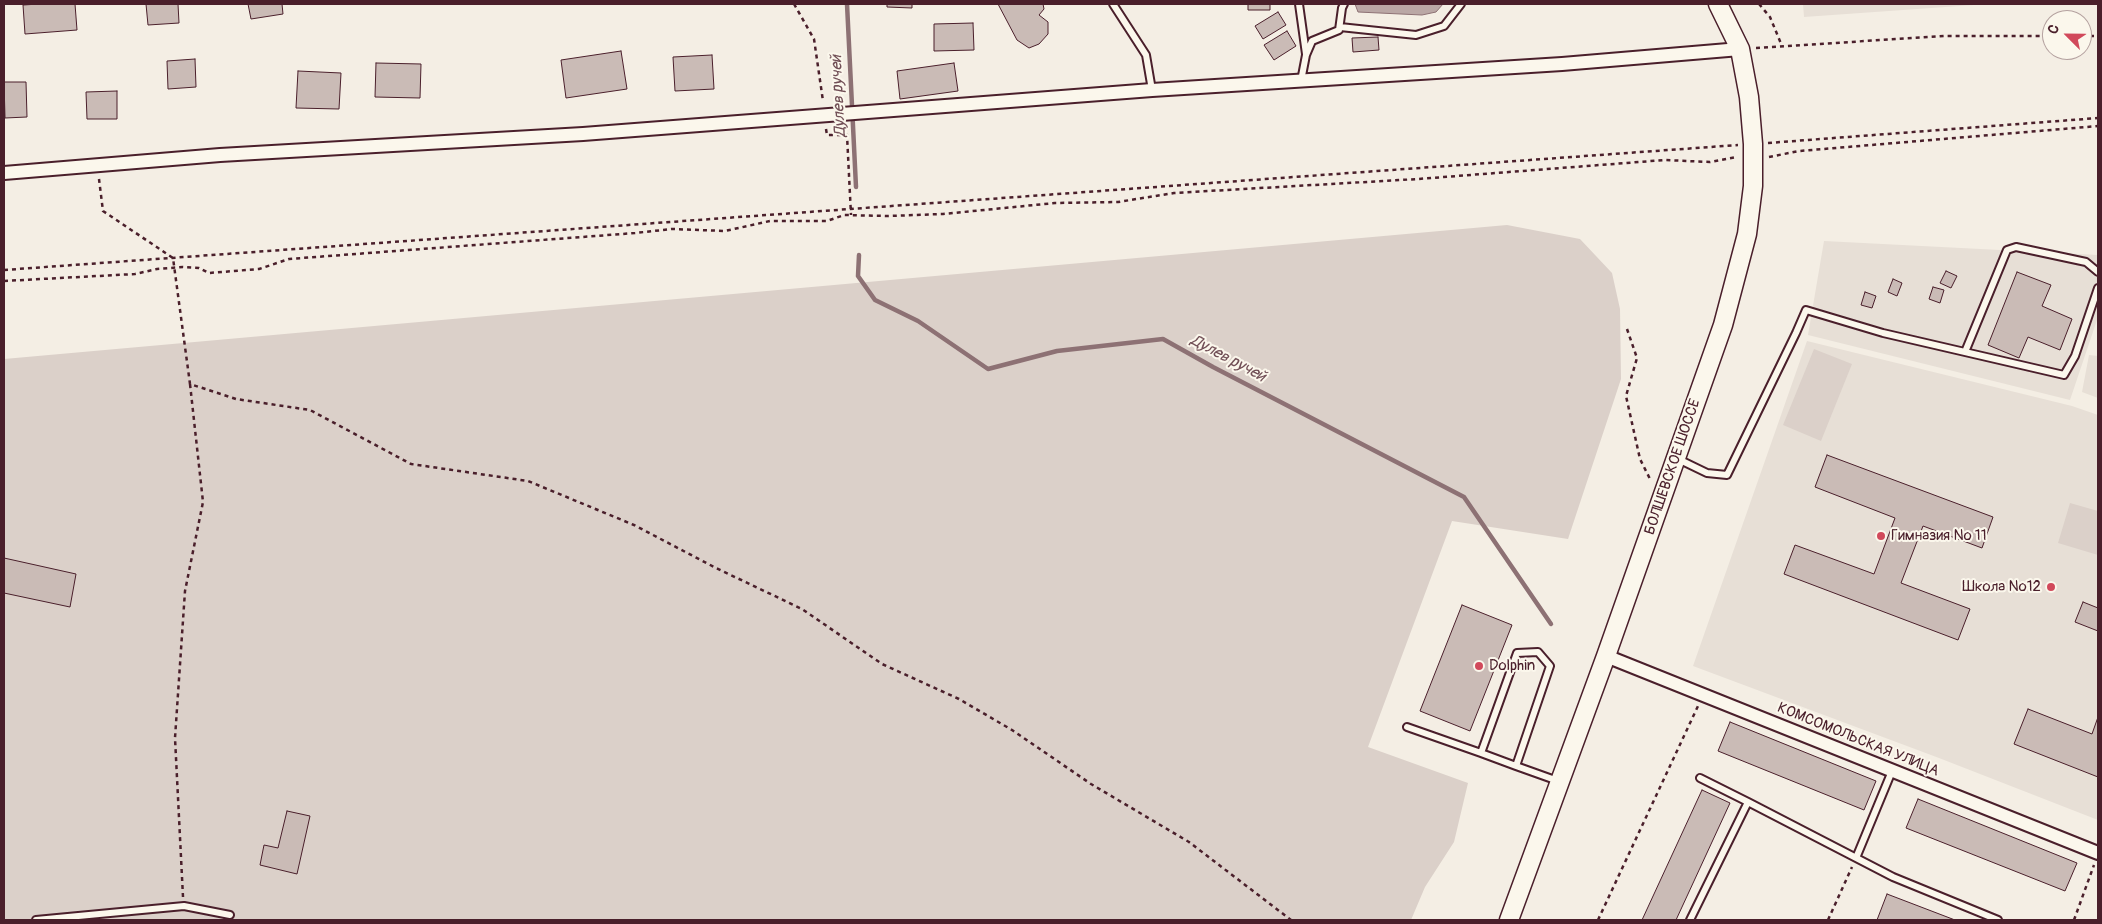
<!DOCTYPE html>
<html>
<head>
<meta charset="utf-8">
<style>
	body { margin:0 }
	#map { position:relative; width:2102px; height:924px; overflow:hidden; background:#f4eee4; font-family:Pangolin,sans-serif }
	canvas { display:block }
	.frame { position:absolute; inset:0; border:5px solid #4a1f2b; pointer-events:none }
	.north { position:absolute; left:2042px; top:10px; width:50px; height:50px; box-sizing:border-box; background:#fbf7ec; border:1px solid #b4a19f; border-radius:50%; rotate:293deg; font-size:14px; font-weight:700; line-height:20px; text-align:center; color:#4a1f2b }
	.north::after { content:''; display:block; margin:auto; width:18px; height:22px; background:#d1495b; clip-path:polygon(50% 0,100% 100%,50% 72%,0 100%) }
</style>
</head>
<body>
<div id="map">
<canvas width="2102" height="924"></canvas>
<div class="frame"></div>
<div class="north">С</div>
</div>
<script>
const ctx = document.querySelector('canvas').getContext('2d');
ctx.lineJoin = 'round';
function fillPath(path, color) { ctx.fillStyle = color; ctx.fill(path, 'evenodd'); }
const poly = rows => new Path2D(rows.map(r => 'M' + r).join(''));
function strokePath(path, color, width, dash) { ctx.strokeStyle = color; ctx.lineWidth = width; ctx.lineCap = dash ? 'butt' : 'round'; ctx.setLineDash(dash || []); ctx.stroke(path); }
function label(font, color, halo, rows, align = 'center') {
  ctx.font = font + ' Pangolin,sans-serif'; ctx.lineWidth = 4; ctx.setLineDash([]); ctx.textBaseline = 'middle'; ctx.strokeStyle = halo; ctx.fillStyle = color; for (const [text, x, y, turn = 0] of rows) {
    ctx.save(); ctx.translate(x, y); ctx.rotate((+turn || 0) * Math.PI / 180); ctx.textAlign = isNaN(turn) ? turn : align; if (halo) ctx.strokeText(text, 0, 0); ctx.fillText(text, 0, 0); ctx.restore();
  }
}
fillPath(poly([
	[1803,4,1988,4,1804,17],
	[1824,241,2098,255,2098,317,2070,400,1808,335],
	[1807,341,2072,406,2098,415,2098,820,1939,758,1693,666],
	[2089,355,2098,356,2098,398,2082,392]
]), '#e7dfd6');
fillPath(poly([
	[1507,225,1580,239,1612,273,1620,309,1621,379,1568,539,1452,521,1368,747,1468,783,1454,842,1425,887,1411,920,4,920,4,359],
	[1814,349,1852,364,1821,441,1783,425],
	[2070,503,2098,511,2098,555,2058,543]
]), '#dbd0c9');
const water = poly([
	[1355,4,1443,4,1436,12,1422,15,1358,12,1355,4]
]);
fillPath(water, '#baa7a5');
strokePath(water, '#8d7174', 1);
strokePath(poly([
	[847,4,856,187],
	[859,255,858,276,875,300,918,321,988,369,1057,351,1163,339,1213,367,1464,497,1551,624]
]), '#8d7174', 4.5);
const building = poly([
	[39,4,75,4,77,30,25,34,23,5,39,4],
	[146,4,178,4,179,23,148,25,146,4],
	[248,4,282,4,283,14,251,19,248,4],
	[887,4,912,4,912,8,887,7,887,4],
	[998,4,1043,4,1044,9,1039,15,1048,22,1048,34,1039,44,1029,48,1017,40,998,4],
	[1248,4,1270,4,1270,10,1248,10,1248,4],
	[1278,12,1286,25,1263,39,1255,26,1278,12],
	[973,23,974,50,934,51,934,24,973,23],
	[1287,31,1296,46,1274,60,1264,45,1287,31],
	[1378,37,1379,50,1353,52,1352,38,1378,37],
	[621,51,627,89,566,98,561,60,621,51],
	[712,55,714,89,675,91,673,57,712,55],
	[195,59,196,87,168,89,167,61,195,59],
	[376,63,421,64,420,98,375,97,376,63],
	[954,63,958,91,900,99,897,71,954,63],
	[298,71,341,73,339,109,296,108,298,71],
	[4,82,26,82,27,117,5,118,4,82],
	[117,91,117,119,87,119,86,92,117,91],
	[1946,271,1957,276,1951,288,1940,283,1946,271],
	[2017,272,2051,285,2042,306,2072,319,2060,350,2028,337,2019,358,1988,345,2017,272],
	[1893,279,1902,283,1897,296,1888,292,1893,279],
	[1933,287,1944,290,1940,303,1929,299,1933,287],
	[1865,292,1876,296,1872,308,1861,305,1865,292],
	[1827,455,1993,517,1982,548,1923,526,1901,583,1970,609,1958,640,1784,574,1795,545,1874,574,1895,518,1815,487,1827,455],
	[4,558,76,574,70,607,4,593,4,558],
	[2083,602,2098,608,2098,631,2075,622,2083,602],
	[1462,605,1512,625,1470,731,1420,711,1462,605],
	[2028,709,2092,734,2098,717,2098,777,2014,744,2028,709],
	[1730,722,1876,781,1864,810,1718,751,1730,722],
	[1702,790,1730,803,1676,920,1642,920,1702,790],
	[1918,799,2077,863,2065,891,1906,828,1918,799],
	[287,811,310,816,297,874,260,865,264,845,278,848,287,811],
	[1887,894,1955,920,1877,920,1887,894]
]);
fillPath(building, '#cabbb6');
strokePath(building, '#4a1f2b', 1);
const service = poly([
	[1113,4,1146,55,1152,90],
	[1299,4,1306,54],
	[1340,27,1416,35,1444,26,1461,4],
	[1301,81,1306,55,1312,41,1339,30,1342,8,1344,4],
	[1965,352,2007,250,2016,247,2086,262,2098,272],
	[1678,459,1707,473,1727,475,1796,333,1806,310,1883,333,2064,375,2075,356,2098,288],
	[1407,727,1481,753],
	[1516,766,1550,666,1538,652,1517,653,1481,753,1516,766,1558,781],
	[1748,802,1893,877,1998,920],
	[1856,858,1892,771],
	[36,920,184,906,230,915],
	[1690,920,1748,802,1700,778]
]);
const minor = poly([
	[4,173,220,155,583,134,1152,90,1562,64,1740,49],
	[1606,656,2098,853]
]);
const secondary = poly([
	[1509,920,1606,656,1723,325,1747,234,1753,186,1753,144,1749,97,1740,49,1718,4]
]);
strokePath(service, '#4a1f2b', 10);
strokePath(minor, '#4a1f2b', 16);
strokePath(secondary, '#4a1f2b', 21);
strokePath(poly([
	[794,4,814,39,823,101],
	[1759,4,1770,17,1782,46],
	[2082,36,2098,36],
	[1756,48,1944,36,2052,36],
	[826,129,827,135,847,135,851,215],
	[1768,143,2098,118],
	[1769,157,1799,151,2098,126],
	[99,179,103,211,173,258,190,384,236,399,310,410,411,464,528,481,634,525,716,568,802,609,882,664,959,699,1012,730,1091,784,1189,842,1291,920],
	[4,270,1738,145],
	[4,281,135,274,157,269,183,267,199,268,209,273,259,269,289,259,635,233,672,229,725,231,770,221,827,221,844,215,888,216,943,214,1055,203,1118,202,1174,193,1418,179,1665,160,1710,162,1737,157],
	[1627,329,1637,358,1626,396,1640,459,1650,479],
	[183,897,175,738,185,591,203,502,190,384],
	[1598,920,1698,706],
	[1828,920,1852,867],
	[2074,920,2094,865]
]), '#4a1f2b', 2.5, [4, 4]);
strokePath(service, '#fbf7ec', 6);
strokePath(minor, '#fbf7ec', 12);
strokePath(secondary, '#fbf7ec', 18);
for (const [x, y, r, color] of [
	[1881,536,5,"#d1495b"],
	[2051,587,5,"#d1495b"],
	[1479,666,5,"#d1495b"]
]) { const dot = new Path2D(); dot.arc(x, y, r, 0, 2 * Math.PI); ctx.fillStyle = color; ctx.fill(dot); strokePath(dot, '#fbf7ec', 2); }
label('15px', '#4a1f2b', '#fbf7ec', [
	["БОЛШЕВСКОЕ ШОССЕ",1673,467,-71],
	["КОМСОМОЛЬСКАЯ УЛИЦА",1858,740,22]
]);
label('15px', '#4a1f2b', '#fbf7ec', [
	["Гимназия № 11",1891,536],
	["Школа №12",2041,587,"right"],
	["Dolphin",1489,666]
], 'left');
label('italic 16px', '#714f56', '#fbf7ec', [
	["Дулев ручей",839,96,-93],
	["Дулев ручей",1228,359,28]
]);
</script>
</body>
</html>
